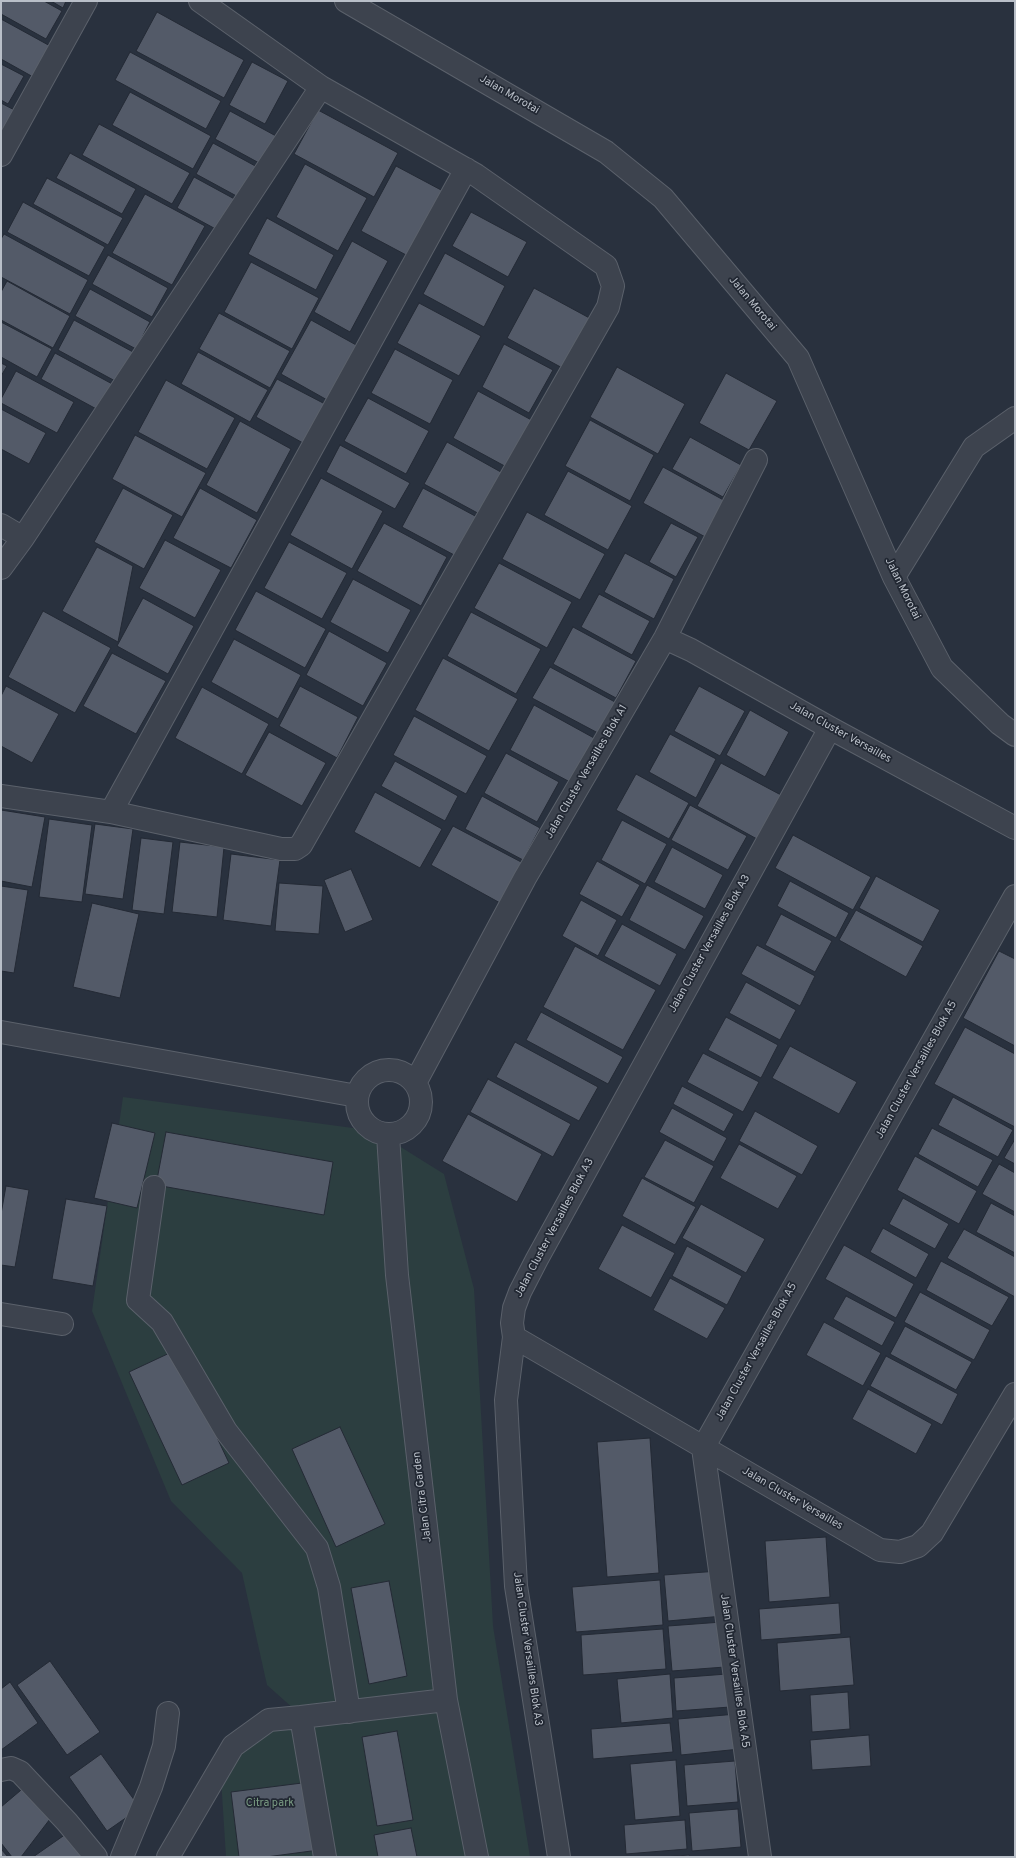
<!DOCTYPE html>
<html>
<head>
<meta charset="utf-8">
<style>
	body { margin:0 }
	#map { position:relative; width:1016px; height:1858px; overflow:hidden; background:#29313e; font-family:Overpass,sans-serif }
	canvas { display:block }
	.frame { position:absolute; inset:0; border:2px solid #b9bfc8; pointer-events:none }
</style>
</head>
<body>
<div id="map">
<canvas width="1016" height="1858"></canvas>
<div class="frame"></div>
</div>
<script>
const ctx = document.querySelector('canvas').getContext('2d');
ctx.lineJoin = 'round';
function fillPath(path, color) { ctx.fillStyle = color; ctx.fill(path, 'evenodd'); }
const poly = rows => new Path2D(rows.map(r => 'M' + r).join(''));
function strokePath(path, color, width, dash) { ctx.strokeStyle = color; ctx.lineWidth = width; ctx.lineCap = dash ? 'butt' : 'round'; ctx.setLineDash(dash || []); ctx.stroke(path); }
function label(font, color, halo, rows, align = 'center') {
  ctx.font = font + ' Overpass,sans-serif'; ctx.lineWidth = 3.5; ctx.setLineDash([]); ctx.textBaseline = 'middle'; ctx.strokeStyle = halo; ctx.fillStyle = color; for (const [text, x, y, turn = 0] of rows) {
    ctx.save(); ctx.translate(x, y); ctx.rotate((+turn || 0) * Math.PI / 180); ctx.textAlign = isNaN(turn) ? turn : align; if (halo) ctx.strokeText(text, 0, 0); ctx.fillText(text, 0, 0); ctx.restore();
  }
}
fillPath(poly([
	[123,1097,375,1131,444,1174,474,1289,493,1626,530,1857,226,1857,219,1747,262,1714,303,1717,267,1685,242,1573,171,1501,92,1311]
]), '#2c3e40');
const building = poly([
	[1,1,44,1,62,11,46,39,1,14,1,1],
	[51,1,66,1,63,8,51,1],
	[157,12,244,60,224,98,136,51,157,12],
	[1,19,52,47,35,78,1,59,1,19],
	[130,52,221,101,206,129,115,80,130,52],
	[252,62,288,81,265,124,229,105,252,62],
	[1,64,24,76,8,104,1,100,1,64],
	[130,92,211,136,193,169,112,125,130,92],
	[1,103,22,114,1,145,1,103],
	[318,110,398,153,374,197,294,154,318,110],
	[230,111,276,136,261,164,215,139,230,111],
	[99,124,190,173,172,204,82,155,99,124],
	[213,143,259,168,242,199,196,174,213,143],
	[70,153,136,189,122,214,56,178,70,153],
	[305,164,367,198,338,251,276,217,305,164],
	[396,166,443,191,408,256,361,231,396,166],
	[194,177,240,202,223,233,177,208,194,177],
	[47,178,123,218,108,245,33,204,47,178],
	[145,194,205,226,172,285,112,253,145,194],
	[23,202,105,247,89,276,7,232,23,202],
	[471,212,527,242,508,277,452,246,471,212],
	[267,218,334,255,316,290,248,254,267,218],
	[4,234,88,280,70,314,1,277,1,239,4,234],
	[352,241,388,261,350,332,314,312,352,241],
	[445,253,505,286,484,327,423,294,445,253],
	[108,255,168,288,152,317,92,284,108,255],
	[251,262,319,298,292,349,224,312,251,262],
	[7,281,70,316,53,348,1,320,1,292,7,281],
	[534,288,595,321,568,371,507,338,534,288],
	[90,289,150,322,136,349,75,316,90,289],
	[419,303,481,336,459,376,397,343,419,303],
	[219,313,290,351,270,388,199,349,219,313],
	[74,320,133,352,117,382,58,350,74,320],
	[311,320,358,346,329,401,281,374,311,320],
	[1,322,52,349,37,377,1,357,1,322],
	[504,344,553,370,529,413,482,387,504,344],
	[395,349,453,380,430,424,371,393,395,349],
	[198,352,268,390,250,422,181,384,198,352],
	[55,353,116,386,102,412,41,379,55,353],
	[1,363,7,366,1,376,1,363],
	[617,367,685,404,658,454,590,417,617,367],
	[16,371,74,402,57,433,1,403,1,399,16,371],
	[726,373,777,401,749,450,699,423,726,373],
	[277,379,325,404,303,443,256,417,277,379],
	[166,380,235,418,207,469,138,432,166,380],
	[478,391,537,423,512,470,453,438,478,391],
	[368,398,429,431,406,474,344,441,368,398],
	[1,409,46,433,29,464,1,449,1,409],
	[590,420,654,455,630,501,565,466,590,420],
	[240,421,291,449,257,513,206,485,240,421],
	[135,435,206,473,182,517,112,479,135,435],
	[690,437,741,465,723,497,672,469,690,437],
	[447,442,508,476,485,517,424,484,447,442],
	[340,445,410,483,395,509,326,472,340,445],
	[663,467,729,503,709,539,643,503,663,467],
	[568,471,632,506,608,550,544,515,568,471],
	[321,478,383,511,352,569,290,535,321,478],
	[123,488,173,515,144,569,94,542,123,488],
	[200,488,257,520,231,568,173,538,200,488],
	[423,488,477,517,456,556,402,527,423,488],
	[527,512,605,554,580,600,502,559,527,512],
	[384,523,447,557,421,606,357,571,384,523],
	[671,523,698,537,676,577,649,562,671,523],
	[165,540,221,570,195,618,139,588,165,540],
	[289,542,347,573,322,619,264,588,289,542],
	[97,547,133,566,118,642,62,611,97,547],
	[625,553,674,579,654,619,604,592,625,553],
	[499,563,572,602,547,648,474,608,499,563],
	[353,579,411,610,388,653,330,622,353,579],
	[256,591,326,629,305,668,235,630,256,591],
	[599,594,650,621,632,655,581,627,599,594],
	[143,598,194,626,168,674,117,646,143,598],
	[43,611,111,648,75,713,8,677,43,611],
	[471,612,541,649,516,694,447,656,471,612],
	[573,627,636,661,616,698,553,664,573,627],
	[329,631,387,663,363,706,306,675,329,631],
	[234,639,301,675,278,719,211,682,234,639],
	[112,653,166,681,136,734,83,706,112,653],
	[443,658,518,699,489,751,415,710,443,658],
	[550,667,615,702,598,733,532,698,550,667],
	[6,686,59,714,32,763,1,746,1,696,6,686],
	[300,686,358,717,337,758,279,726,300,686],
	[699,686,745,711,720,756,674,731,699,686],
	[202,687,269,724,242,774,175,738,202,687],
	[534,705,594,738,570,782,510,750,534,705],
	[750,710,789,732,765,777,726,755,750,710],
	[414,716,487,756,466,794,393,755,414,716],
	[269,732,326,763,302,806,245,775,269,732],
	[670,734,716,759,696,798,649,772,670,734],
	[506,753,559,782,537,822,484,793,506,753],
	[395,761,458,796,445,821,381,786,395,761],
	[721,763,781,795,757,839,697,806,721,763],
	[636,774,689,803,669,839,616,810,636,774],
	[375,792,442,829,420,868,354,832,375,792],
	[482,796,540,828,523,860,465,829,482,796],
	[690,805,747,836,728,870,671,840,690,805],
	[1,810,45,817,32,887,1,881,1,810],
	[49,819,92,825,82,902,39,897,49,819],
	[622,820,667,844,645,884,601,860,622,820],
	[95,824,133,829,123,899,85,894,95,824],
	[453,826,523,863,502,904,431,865,453,826],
	[793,835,871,877,853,910,775,868,793,835],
	[141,838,173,842,164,914,132,910,141,838],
	[180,842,224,847,217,917,172,912,180,842],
	[672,847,723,875,705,909,654,882,672,847],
	[231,854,280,860,271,926,223,920,231,854],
	[597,861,640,885,622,917,579,894,597,861],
	[351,869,373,920,345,932,324,880,351,869],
	[876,876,940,910,923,942,859,908,876,876],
	[790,881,849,913,836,938,777,906,790,881],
	[279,883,323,886,319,934,275,931,279,883],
	[647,885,704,916,685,950,629,920,647,885],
	[1,886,28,890,14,973,1,971,1,886],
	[581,900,617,920,598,956,562,936,581,900],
	[92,903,139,914,120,998,73,987,92,903],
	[856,910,923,946,906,977,839,940,856,910],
	[781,914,832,941,815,972,765,945,781,914],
	[622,924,677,954,660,986,604,956,622,924],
	[757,945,815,976,800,1006,741,974,757,945],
	[575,946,656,990,623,1050,543,1007,575,946],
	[999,951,1015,959,1015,1046,963,1018,999,951],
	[746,982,796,1010,780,1040,729,1013,746,982],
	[541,1012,623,1057,608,1084,526,1040,541,1012],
	[726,1017,778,1045,761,1078,708,1050,726,1017],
	[965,1027,1015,1054,1015,1127,934,1084,965,1027],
	[515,1042,598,1087,579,1121,496,1077,515,1042],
	[790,1046,857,1082,839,1114,772,1078,790,1046],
	[703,1053,759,1082,743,1112,687,1082,703,1053],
	[488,1079,571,1124,553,1157,470,1112,488,1079],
	[682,1086,734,1114,724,1132,673,1104,682,1086],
	[953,1097,1013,1130,998,1157,938,1125,953,1097],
	[672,1108,727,1138,714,1162,659,1132,672,1108],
	[755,1111,818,1146,802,1175,739,1141,755,1111],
	[468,1114,542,1154,517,1202,442,1161,468,1114],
	[112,1123,155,1133,137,1208,94,1198,112,1123],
	[932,1128,993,1160,978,1187,918,1154,932,1128],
	[166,1132,333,1162,324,1215,156,1185,166,1132],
	[1015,1139,1015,1164,1004,1158,1015,1139],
	[665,1140,714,1166,694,1203,644,1177,665,1140],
	[739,1144,797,1176,778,1209,720,1178,739,1144],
	[915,1156,977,1191,959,1224,897,1190,915,1156],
	[999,1164,1015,1173,1015,1212,982,1194,999,1164],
	[642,1178,696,1207,675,1245,622,1216,642,1178],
	[6,1186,29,1190,15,1267,1,1265,1,1214,6,1186],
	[903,1198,949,1224,935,1249,889,1224,903,1198],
	[66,1199,107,1206,93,1286,52,1279,66,1199],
	[991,1203,1015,1216,1015,1253,976,1232,991,1203],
	[701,1204,765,1239,746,1273,682,1238,701,1204],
	[622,1225,675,1253,651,1298,598,1269,622,1225],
	[883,1228,929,1254,916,1278,870,1252,883,1228],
	[964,1229,1015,1257,1015,1297,947,1258,964,1229],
	[844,1245,914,1284,896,1318,825,1279,844,1245],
	[687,1246,742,1276,727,1305,672,1276,687,1246],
	[941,1261,1009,1297,992,1326,926,1290,941,1261],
	[670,1278,725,1308,707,1339,653,1310,670,1278],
	[920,1292,990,1330,974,1360,904,1322,920,1292],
	[846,1296,895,1322,882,1346,833,1319,846,1296],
	[824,1322,881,1353,863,1386,806,1355,824,1322],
	[905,1326,972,1362,956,1390,890,1354,905,1326],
	[176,1350,229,1463,182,1485,129,1372,176,1350],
	[886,1356,958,1394,942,1425,870,1386,886,1356],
	[868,1389,932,1424,916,1454,852,1419,868,1389],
	[340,1427,385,1524,336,1547,292,1449,340,1427],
	[650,1438,659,1573,607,1577,597,1442,650,1438],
	[826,1537,830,1597,769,1602,765,1541,826,1537],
	[719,1571,723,1616,668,1621,664,1575,719,1571],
	[660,1580,663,1625,576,1632,572,1587,660,1580],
	[389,1581,407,1676,369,1684,351,1588,389,1581],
	[839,1603,841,1634,761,1640,759,1609,839,1603],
	[722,1622,725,1667,672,1671,668,1626,722,1622],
	[663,1629,666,1669,583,1675,581,1635,663,1629],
	[850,1637,854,1685,780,1691,777,1643,850,1637],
	[50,1661,100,1732,67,1755,17,1685,50,1661],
	[670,1674,673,1718,621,1723,617,1679,670,1674],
	[727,1674,730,1707,676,1711,674,1678,727,1674],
	[10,1682,38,1723,1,1750,1,1689,10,1682],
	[848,1692,850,1729,812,1732,810,1695,848,1692],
	[737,1714,740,1749,681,1755,678,1719,737,1714],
	[670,1723,673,1752,593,1759,591,1729,670,1723],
	[397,1731,413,1820,377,1826,362,1737,397,1731],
	[869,1735,871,1766,812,1770,810,1740,869,1735],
	[101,1754,140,1808,107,1831,69,1777,101,1754],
	[676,1760,680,1816,635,1820,630,1764,676,1760],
	[735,1761,738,1802,687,1806,684,1765,735,1761],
	[310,1782,319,1850,266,1857,239,1857,231,1792,310,1782],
	[27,1785,53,1815,21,1857,12,1857,1,1843,1,1807,27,1785],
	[738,1809,741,1847,692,1851,689,1813,738,1809],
	[685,1820,687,1849,626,1854,624,1825,685,1820],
	[411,1828,417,1857,378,1857,374,1835,411,1828],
	[66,1834,82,1857,33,1857,66,1834],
	[1,1849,8,1857,1,1857,1,1849],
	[689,1855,690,1857,665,1857,689,1855]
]);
fillPath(building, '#535a68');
strokePath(building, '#242a35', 1);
const minor = poly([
	[346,1,606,152,663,198,798,358,894,577,942,668,1000,724,1015,735],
	[1,155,86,1],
	[1,525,23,538],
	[1,568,23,538,321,87],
	[894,577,974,447,1015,418],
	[665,638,691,650,830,728,1015,828],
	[1,796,111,812,281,849,295,849,301,845,608,307,613,286,606,266,476,175,321,87,200,1],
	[111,812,466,169],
	[1,1032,357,1096],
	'357 1102a32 32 0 1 1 64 0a32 32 0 1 1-64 0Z',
	[415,1083,525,878,665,638,756,460],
	[388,1135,397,1275,446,1700,477,1857],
	[154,1187,138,1300,162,1322,226,1431,317,1548,329,1587,349,1712],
	[1,1314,62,1324],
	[514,1337,880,1550,900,1552,918,1546,932,1533,1015,1394],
	[1,1770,11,1768,20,1772,67,1822,96,1857],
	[122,1857,151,1787,164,1746,168,1713],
	[168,1857,233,1746,269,1720,301,1717],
	[325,1857,301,1717,446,1700],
	[559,1857,516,1586,506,1400,514,1337,512,1323,514,1308,520,1292,537,1259,830,728],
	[760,1857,703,1448,1015,896]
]);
strokePath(minor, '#5b616b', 24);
strokePath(minor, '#3d434e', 22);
label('11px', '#b9bfc8', '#222833', [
	["Jalan Morotai",509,95,30],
	["Jalan Morotai",752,304,50],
	["Jalan Morotai",902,589,64],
	["Jalan Cluster Versailles",840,733,29],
	["Jalan Cluster Versailles Blok A1",587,772,-60],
	["Jalan Cluster Versailles Blok A3",710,944,-61],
	["Jalan Cluster Versailles Blok A5",917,1070,-61],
	["Jalan Cluster Versailles Blok A3",555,1228,-62],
	["Jalan Cluster Versailles Blok A5",757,1352,-61],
	["Jalan Citra Garden",423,1497,-97],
	["Jalan Cluster Versailles",792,1499,30],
	["Jalan Cluster Versailles Blok A3",527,1649,82],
	["Jalan Cluster Versailles Blok A5",734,1671,82]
]);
label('11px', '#7a9b83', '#222833', [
	["Citra park",270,1804]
]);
</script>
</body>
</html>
